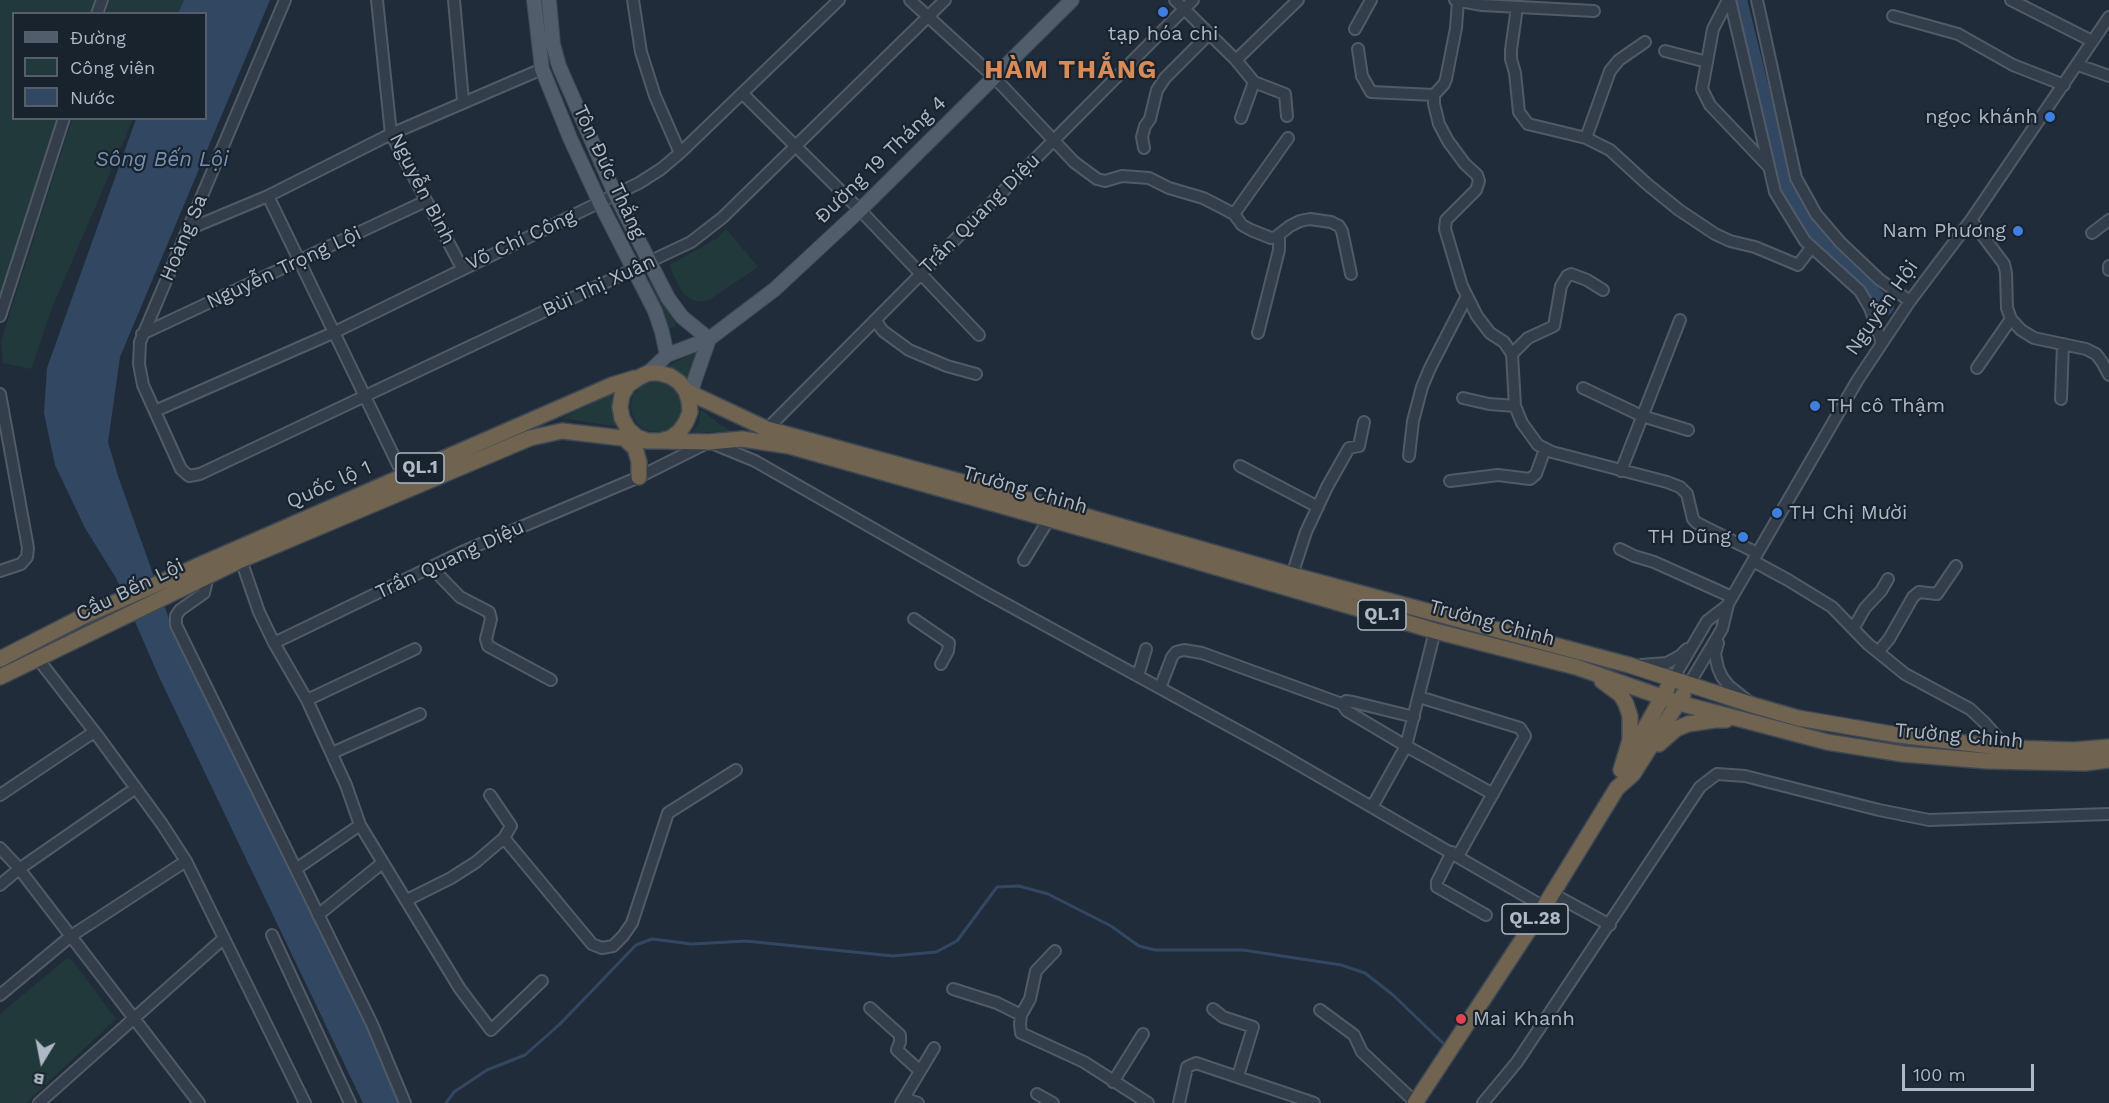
<!DOCTYPE html>
<html>
<head>
<meta charset="utf-8">
<style>
	body { margin:0 }
	#map { position:relative; width:2109px; height:1103px; overflow:hidden; background:#202c3a; font-family:"Work Sans",sans-serif }
	canvas { display:block }
	.legend { position:absolute; left:12px; top:12px; width:195px; height:108px; box-sizing:border-box; background:#19232e; border:2px solid #555f6b; margin:0; padding:8px 10px; list-style:none; font-size:18px; color:#aeb8c6 }
	.legend li { display:flex; align-items:center; gap:12px; height:30px }
	.legend b { width:30px; border:2px solid #555f6b }
	.north { position:absolute; left:12px; top:1031px; width:60px; height:60px; -webkit-text-stroke:4px #19232e; paint-order:stroke; rotate:190deg; font-size:16px; font-weight:700; line-height:24px; text-align:center; color:#aeb8c6 }
	.north::after { content:''; display:block; margin:auto; width:21px; height:27px; background:#aeb8c6; clip-path:polygon(50% 0,100% 100%,50% 72%,0 100%) }
	.scale { position:absolute; left:1902px; top:1064px; width:132px; height:27px; box-sizing:border-box; border:3px solid #aeb8c6; border-top:0; padding-left:8px; font-size:18px; line-height:21px; white-space:nowrap; color:#aeb8c6; -webkit-text-stroke:4px #19232e; paint-order:stroke }
</style>
</head>
<body>
<div id="map">
<canvas width="2109" height="1103"></canvas>
<ul class="legend">
<li><b style="height:8px;background:#515d6a"></b>Đường</li>
<li><b style="height:16px;background:#22393b"></b>Công viên</li>
<li><b style="height:16px;background:#324862"></b>Nước</li>
</ul>
<div class="north">B</div>
<div class="scale">100 m</div>
</div>
<script>
const ctx = document.querySelector('canvas').getContext('2d');
ctx.lineJoin = 'round';
function fillPath(path, color) { ctx.fillStyle = color; ctx.fill(path, 'evenodd'); }
const poly = rows => new Path2D(rows.map(r => 'M' + r).join(''));
function strokePath(path, color, width, dash) { ctx.strokeStyle = color; ctx.lineWidth = width; ctx.lineCap = dash ? 'butt' : 'round'; ctx.setLineDash(dash || []); ctx.stroke(path); }
function label(font, color, halo, rows, align = 'center') {
  ctx.font = font + ' "Work Sans",sans-serif'; ctx.lineWidth = 4.5; ctx.setLineDash([]); ctx.textBaseline = 'middle'; ctx.strokeStyle = halo; ctx.fillStyle = color; for (const [text, x, y, turn = 0] of rows) {
    ctx.save(); ctx.translate(x, y); ctx.rotate((+turn || 0) * Math.PI / 180); ctx.textAlign = isNaN(turn) ? turn : align; if (halo) ctx.strokeText(text, 0, 0); ctx.fillText(text, 0, 0); ctx.restore();
  }
}
fillPath(poly([
	[0,0,98,0,94,13,14,14,14,118,60,119,0,304],
	[110,0,184,0,178,13,106,13],
	[72,119,133,119,52,308,31,369,3,363,1,341],
	[726,229,758,267,709,300,700,302,692,300,685,295,679,286,669,265,716,239],
	[652,281,676,324,675,327,667,329,649,283],
	[696,352,688,379,668,366],
	'631 406a26 26 0 1 1 52 0a26 26 0 1 1-52 0Z',
	[612,394,612,407,619,427,562,418],
	[701,409,719,424,731,431,692,433,699,422],
	[67,958,72,960,116,1019,26,1103,0,1103,0,1014]
]), '#22393b');
fillPath(poly([
	[184,0,270,0,120,357,108,442,118,476,173,630,371,1033,401,1103,363,1103,362,1101,160,679,116,578,85,528,55,465,44,413,47,368,136,119,206,118,206,14,178,13]
]), '#324862');
strokePath(poly([
	[446,1103,454,1092,487,1070,525,1055,560,1024,636,945,652,939,692,944,746,941,893,956,936,952,957,941,997,887,1019,886,1048,894,1111,926,1139,946,1155,950,1243,950,1341,965,1365,973,1393,995,1445,1045]
]), '#324862', 3);
strokePath(poly([
	[1739,0,1774,142,1789,192,1799,212,1819,238,1886,307]
]), '#324862', 16);
const minor = poly([
	[285,0,140,342,139,364,143,385,181,469,189,476,200,474,691,242,722,218,945,0],
	[377,0,391,134,462,268],
	[454,0,463,101],
	[633,0,641,52,655,96,680,153],
	[910,0,994,77,1074,162,1097,179,1105,181,1122,176,1149,178,1169,188,1203,198,1215,204,1234,214,1242,225,1251,230,1271,238,1276,237,1290,226,1300,221,1310,219,1331,222,1339,226,1342,231,1351,274],
	[1175,0,1236,60,1254,82,1241,118],
	[1455,0,1482,5,1594,11],
	[1728,0,1713,29,1702,89,1710,105,1769,167],
	[1730,0,1775,192,1805,241,1860,291,1870,308,1882,343],
	[1757,0,1796,178,1816,214,1840,242,1880,280,1910,301],
	[2011,0,2092,41],
	[1458,1,1456,28,1446,79,1444,84,1434,95,1434,104,1439,124,1448,141,1465,164,1477,175,1479,181,1476,190,1446,220,1445,229,1462,286,1477,316,1490,333,1504,342,1512,354,1515,406,1522,423,1538,445,1552,452,1667,482,1680,487,1687,494,1693,519,1697,523,1757,553],
	[1517,7,1511,50,1511,59,1515,73,1519,112,1528,124,1586,138,1610,150,1647,184,1679,210,1715,234,1730,241,1755,247,1798,265,1811,248],
	[97,14,102,0],
	[1893,16,1958,34,2013,65,2064,85],
	[1355,29,1371,0],
	[1358,49,1362,76,1371,92,1434,95],
	[1665,51,1707,62],
	[1236,60,1298,0],
	[2078,65,2109,76],
	[1254,82,1285,94,1287,116],
	[743,94,860,210,979,335],
	[1586,138,1610,71,1619,60,1645,42],
	[1144,148,1142,137,1145,126,1150,119,1157,90,1165,78,1208,35],
	[268,196,403,475],
	[1234,214,1288,138],
	[1971,220,2004,264,2006,273,2007,308,2011,319,2021,330,2034,338,2086,349,2096,354,2102,362,2109,375],
	[189,229,268,196,391,134,542,69],
	[2092,233,2109,220],
	[2109,266,2109,270],
	[0,316,64,118],
	[875,320,883,331,909,350,947,366,976,374],
	[1258,333,1279,250,1279,236],
	[142,334,426,201],
	[1512,354,1528,338,1554,326,1561,286,1567,276,1571,274,1587,280,1603,290],
	[1977,368,2011,319],
	[1583,388,1642,416,1688,430],
	[0,394,28,548,27,557,21,564,0,571],
	[1463,398,1489,404,1515,406],
	[2061,399,2063,344],
	[155,411,335,332,639,183,661,169,680,153,839,0],
	[767,429,1193,0],
	[1409,456,1413,421,1422,387,1430,368,1467,296],
	[1240,466,1318,507],
	[1621,471,1680,320],
	[1450,481,1498,475,1530,479,1536,474,1545,449],
	[1620,549,1634,556,1654,562,1732,597],
	[241,560,259,612,274,643,462,552,639,477,709,442,755,461,986,593,1277,752,1544,907],
	[1024,560,1049,519],
	[1753,561,1788,580,1832,607,1868,644,1905,674,1970,709,1985,723,2007,748],
	[431,567,460,597,489,612,491,619,486,639,488,646,551,680],
	[1292,575,1306,532,1327,487,1349,448,1359,446,1364,422],
	[208,576,204,593,180,610,176,616,176,625,372,1024,405,1103],
	[914,619,949,643,948,651,941,664],
	[1853,629,1865,608,1881,591,1888,579],
	[274,643,307,700,346,785,360,825,460,989,491,1030,542,981],
	[1718,643,1715,654,1718,668,1722,677,1729,686,1748,701],
	[1878,652,1889,639,1913,597,1919,592,1937,594,1956,566],
	[38,659,97,735,162,824,186,861,305,1103],
	[1641,665,1667,663,1680,656,1687,649],
	[1138,676,1146,649],
	[1673,679,1707,621,1728,605],
	[1689,684,1722,629,1728,604,1857,381,1910,301,1971,220,2109,17],
	[1160,688,1172,657,1176,652,1184,650,1202,653,1342,704,1347,711,1406,746,1493,794],
	[1419,697,1520,728,1525,736,1458,856],
	[307,700,415,649],
	[1342,704,1346,701,1353,702,1414,717],
	[332,753,420,714],
	[0,795,94,732],
	[1372,807,1406,746,1435,631],
	[504,838,592,944,602,948,613,946,623,936,632,923,668,813,736,770],
	[0,848,17,866,199,1103],
	[1452,852,1437,882,1437,887,1486,915],
	[296,869,360,825],
	[0,885,19,869,136,788],
	[1551,893,1610,925],
	[407,900,451,878,476,862,504,838,511,826,490,795],
	[318,915,381,864],
	[272,935,350,1103],
	[1055,951,1036,971,1030,999,1021,1015,1020,1024,1021,1033,1084,1062,1148,1103],
	[953,989,997,1003,1021,1015],
	[0,995,71,936,186,861],
	[870,1008,900,1035,900,1042,897,1050,920,1071],
	[1213,1009,1223,1017,1253,1027,1238,1076],
	[1320,1010,1354,1035,1362,1052,1416,1103],
	[1113,1082,1143,1034],
	[1037,1094,1053,1103],
	[904,1098,918,1103],
	[39,1103,223,939],
	[901,1103,934,1048],
	[1179,1103,1187,1067,1196,1063,1314,1103],
	[1483,1103,1517,1062,1700,787,1717,774,1745,776,1879,810,1929,820,2109,814]
]);
const major = poly([
	[534,0,542,69,570,138,600,203,655,311,662,332,667,355],
	[549,0,553,44,559,66,615,194,668,298,682,317,709,339],
	[648,373,667,355,709,339,775,289,860,210,1072,0],
	[689,401,694,382,709,339]
]);
const highway = poly([
	[686,391,767,429,1032,501,1292,575,1629,665,1756,706,1798,718,1898,735,2007,748,2074,750,2109,747],
	[625,439,635,448,639,462,639,477],
	[660,441,709,442,742,439,789,446,1113,537,1435,631,1576,667,1679,703,1827,742,1903,754,1987,761,2085,763,2109,760],
	[0,659,80,618,204,563,612,385,635,378],
	[0,677,241,560,530,438,562,431,648,441,660,441,671,438,680,431,686,422,690,412,689,401,686,391,679,382,670,376,659,373,648,373,638,378,628,385,622,395,620,407,622,418,628,429,637,437,648,441],
	[1602,681,1621,695,1626,704,1630,716,1630,740,1621,770],
	[1659,744,1676,729,1688,724,1715,720,1726,720],
	[1630,755,1667,689],
	[1415,1103,1544,907,1617,788,1633,774,1683,695]
]);
strokePath(minor, '#515b68', 14);
strokePath(major, '#3d4753', 16);
strokePath(highway, '#3e4854', 18);
strokePath(minor, '#333e4a', 10);
strokePath(major, '#515d6a', 14);
strokePath(highway, '#706350', 15);
for (const [x, y, r, color] of [
	[1163,12,6,"#3f7fe0"],
	[2050,117,6,"#3f7fe0"],
	[2018,231,6,"#3f7fe0"],
	[1815,406,6,"#3f7fe0"],
	[1777,513,6,"#3f7fe0"],
	[1743,537,6,"#3f7fe0"],
	[1461,1019,6,"#e0444e"]
]) { const dot = new Path2D(); dot.arc(x, y, r, 0, 2 * Math.PI); ctx.fillStyle = color; ctx.fill(dot); strokePath(dot, '#19232e', 2); }
for (const [x, y, w] of [
	[420,468,48],
	[1382,615,48],
	[1535,919,66]
]) { const box = new Path2D(); box.roundRect(x - w / 2, y - 15, w, 30, 4.5); ctx.fillStyle = '#19232e'; ctx.fill(box); strokePath(box, '#aeb8c6', 1.5); }
label('bold 18px', '#aeb8c6', null, [
	["QL.1",420,468],
	["QL.1",1382,615],
	["QL.28",1535,919]
]);
label('20px', '#aeb8c6', '#19232e', [
	["tạp hóa chi",1163,34,"center"],
	["ngọc khánh",2038,117],
	["Nam Phương",2006,231],
	["TH cô Thậm",1827,406,"left"],
	["TH Chị Mười",1789,513,"left"],
	["TH Dũng",1731,537],
	["Mai Khanh",1473,1019,"left"]
], 'right');
label('20px', '#aeb8c6', '#19232e', [
	["Đường 19 Tháng 4",881,160,-44],
	["Tôn Đức Thắng",609,172,65],
	["Nguyễn Bình",422,189,63],
	["Trần Quang Diệu",980,214,-45],
	["Hoàng Sa",184,238,-67],
	["Võ Chí Công",521,240,-25],
	["Nguyễn Trọng Lội",284,268,-25],
	["Bùi Thị Xuân",599,286,-25],
	["Nguyễn Hội",1882,308,-55],
	["Quốc lộ 1",329,485,-24],
	["Trường Chinh",1025,490,16],
	["Trần Quang Diệu",450,560,-25],
	["Cầu Bến Lội",130,590,-26],
	["Trường Chinh",1492,623,15],
	["Trường Chinh",1959,736,5]
]);
label('italic 21px', '#7490b1', '#19232e', [
	["Sông Bến Lội",162,160]
]);
ctx.letterSpacing = '1.5px';
label('bold 26px', '#d98b57', '#19232e', [
	["HÀM THẮNG",1071,70]
]);
ctx.letterSpacing = '0px';
</script>
</body>
</html>
